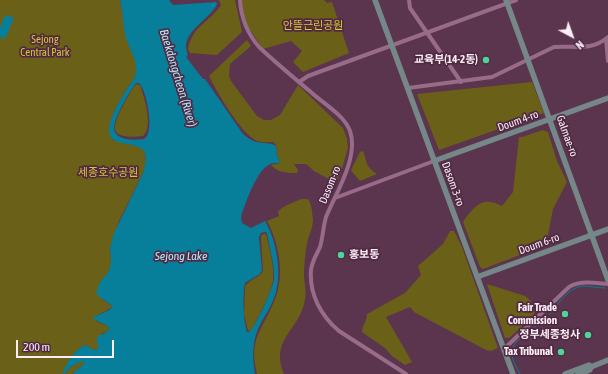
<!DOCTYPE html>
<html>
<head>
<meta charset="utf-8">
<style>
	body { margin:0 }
	#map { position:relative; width:608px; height:374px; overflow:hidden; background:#5b344e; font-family:"Asap Condensed",sans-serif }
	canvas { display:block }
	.north { position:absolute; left:552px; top:16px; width:40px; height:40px; -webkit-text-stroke:3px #502a43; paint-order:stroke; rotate:139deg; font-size:11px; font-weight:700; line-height:16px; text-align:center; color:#fcedf6 }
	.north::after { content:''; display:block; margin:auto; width:14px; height:18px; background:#fcedf6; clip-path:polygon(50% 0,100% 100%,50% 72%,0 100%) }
	.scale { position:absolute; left:16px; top:340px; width:98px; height:18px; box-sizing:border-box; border:2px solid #fcedf6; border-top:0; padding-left:5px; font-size:12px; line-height:14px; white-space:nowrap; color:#fcedf6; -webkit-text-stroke:3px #502a43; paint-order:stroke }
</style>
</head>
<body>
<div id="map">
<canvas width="608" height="374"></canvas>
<div class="north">N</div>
<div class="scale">200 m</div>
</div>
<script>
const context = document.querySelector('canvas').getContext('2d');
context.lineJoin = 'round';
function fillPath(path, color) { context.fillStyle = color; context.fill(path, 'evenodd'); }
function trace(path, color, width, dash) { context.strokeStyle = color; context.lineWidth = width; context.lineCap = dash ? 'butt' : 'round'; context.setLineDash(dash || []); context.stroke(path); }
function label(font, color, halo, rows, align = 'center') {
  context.font = font + ' "Asap Condensed","Noto Sans KR",sans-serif'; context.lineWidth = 3.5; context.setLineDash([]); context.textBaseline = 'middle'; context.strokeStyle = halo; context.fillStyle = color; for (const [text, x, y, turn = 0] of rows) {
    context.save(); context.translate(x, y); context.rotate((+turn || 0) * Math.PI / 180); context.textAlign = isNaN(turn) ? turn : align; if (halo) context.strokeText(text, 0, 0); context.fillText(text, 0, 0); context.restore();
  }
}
fillPath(new Path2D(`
	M 0,0 L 120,0 C 123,13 124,26 127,39 C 130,51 141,64 135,77 C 134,80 130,84 128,87 C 120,101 103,124 113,140 L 135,145 L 142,148 L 145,151 L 146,164 L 143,173 L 119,221 L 110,247 L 111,262 L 109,271 L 106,276 L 102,299 L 111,305 L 112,307 L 104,312 L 97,315 L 96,321 L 108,326 L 109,329 L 108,332 L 102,333 L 98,348 L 95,350 L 85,345 C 73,351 68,363 62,374 L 0,374 Z
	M 219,0 L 235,0 L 242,32 L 217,55 L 190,53 L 188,49 C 192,26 209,23 221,5 Z
	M 242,0 L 324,0 L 327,3 L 332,2 L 349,53 L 303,72 L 293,62 L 302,51 L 291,41 L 263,49 L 242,18 Z
	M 247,40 L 251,46 L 230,64 L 229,76 L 231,81 L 257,116 L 264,120 L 271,120 L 280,115 L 298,85 L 343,128 L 347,139 L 348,148 L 341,172 L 336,183 L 314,171 L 306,164 L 294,164 L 298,170 L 297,173 C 286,173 279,173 271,165 L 280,163 L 277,155 L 276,145 L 273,142 C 267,142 262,143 257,141 C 241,134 217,92 209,76 Z
	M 532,82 L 544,113 L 439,150 L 417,94 Z
	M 136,84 L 140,85 C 144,97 154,127 143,136 C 136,137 121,138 116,132 C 110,125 131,90 136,84 Z
	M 543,130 L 548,132 L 557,161 L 567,182 L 553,209 L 546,245 L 483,269 L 480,267 L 463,222 C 469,213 478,200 490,202 C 494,202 499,205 502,206 L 513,192 L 519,137 L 522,137 Z
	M 363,151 C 368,163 364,165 377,174 L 360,181 L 353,173 L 351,170 L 360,152 Z
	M 301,199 L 308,199 C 312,204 312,213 313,219 C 313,228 309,235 307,243 C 305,254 304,266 304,277 C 305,286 307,295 304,304 C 297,332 270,340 284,374 L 257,374 C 248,337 263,330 275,299 C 285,275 279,243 267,221 L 279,216 L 278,211 L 285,206 Z
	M 450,231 L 454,231 L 462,247 L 498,348 L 491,351 L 486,350 L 414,312 L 410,307 L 386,317 L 412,362 L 405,365 L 392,356 L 385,348 L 362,332 C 362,325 367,322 367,314 L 405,293 L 421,275 L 418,266 L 443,244 Z
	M 263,234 L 266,234 C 269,247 275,268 273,281 C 271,294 258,317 252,330 L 248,331 L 244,314 L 245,286 C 250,279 259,278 263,271 L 261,240 L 261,236 Z
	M 487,284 L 525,296 L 531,301 L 535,311 L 533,317 L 509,338 L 505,338 Z
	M 83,360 L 85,363 L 72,374 L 64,374 L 72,366 Z`), '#6b6017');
fillPath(new Path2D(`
	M 120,0 L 169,0 L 173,5 L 216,2 L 217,4 C 209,21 178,33 188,55 L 186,57 L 203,79 L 205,79 L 243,134 C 247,137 251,141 257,142 C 264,144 270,142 276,146 L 277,155 L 280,163 C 275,163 271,163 267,166 C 256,173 245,204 241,217 L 242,223 L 251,228 L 265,221 C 277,241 283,276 274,298 C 271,307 265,315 261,323 C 252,339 252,356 255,374 L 72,374 L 85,363 L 83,361 L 72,366 L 64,374 L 62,374 C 67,363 73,351 85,345 L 95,350 L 98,348 L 97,339 L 98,336 L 107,332 L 109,329 L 108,326 L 93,319 L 93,318 C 99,313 107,313 112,307 L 111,305 L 97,295 L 97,290 L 100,282 L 109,271 L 111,262 L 110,247 L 114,233 L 143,173 C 150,149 144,147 122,143 C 120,142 116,142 114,140 C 98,129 127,89 135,77 C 139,59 129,51 125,34 C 123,23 123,11 120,0 ZM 136,83 L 139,83 C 147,91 155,133 144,139 C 136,140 119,141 115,132 C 110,123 130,91 136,83 ZM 265,232 L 267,233 C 269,247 275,266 274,279 C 273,288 255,328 249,332 L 247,332 C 243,318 243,302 244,288 L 245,283 L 260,274 L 262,270 L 259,237 L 261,233 Z
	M 5,15 L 14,18 L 5,39 L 0,37 L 0,28 Z`), '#077e9a');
trace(new Path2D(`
	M 550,314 C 559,303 567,288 583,286 C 590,286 598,288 605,288
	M 520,374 C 514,363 508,354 516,342 L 544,319`), '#077e9a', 1);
trace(new Path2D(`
	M 240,0 C 241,19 247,33 259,47 C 276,63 294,78 312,93 C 324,104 344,115 350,131 C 359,157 336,193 326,217 C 323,227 323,237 320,247 C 317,254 312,261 311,270 C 309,294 321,316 339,331 L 406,374
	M 409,0 L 410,8 L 461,82
	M 606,39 L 608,61
	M 299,82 L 308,76 L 516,0
	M 408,88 L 492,77 L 554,47 C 574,45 591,52 608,37
	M 335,198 L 434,161
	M 504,349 L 569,287 C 581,280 595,283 608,284`), '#986c88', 4);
trace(new Path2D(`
	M 375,0 L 513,374
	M 506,0 L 608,280
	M 434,161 L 608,98
	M 477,277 L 608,229
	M 565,374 L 589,365 L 591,367
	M 578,374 L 590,370 L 591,367 L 608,360`), '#758788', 5.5);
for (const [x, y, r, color] of [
	[486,60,4,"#4fd399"],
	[341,255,4,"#4fd399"],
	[565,314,4,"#4fd399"],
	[588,335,4,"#4fd399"],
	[561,352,4,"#4fd399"]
]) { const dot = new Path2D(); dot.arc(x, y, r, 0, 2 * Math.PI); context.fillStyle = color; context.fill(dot); trace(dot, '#502a43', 1.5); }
label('11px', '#d9c537', '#502a43', [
	["안뜰근린공원",313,26],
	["Sejong",45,40],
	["Central Park",45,53],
	["세종호수공원",108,173]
]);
label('bold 11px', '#fcedf6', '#502a43', [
	["교육부(14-2동)",478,60],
	["홍보동",349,255,"left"],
	["Fair Trade",557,308],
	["Commission",557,321],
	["정부세종청사",580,335],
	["Tax Tribunal",553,352]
], 'right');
label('11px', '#fcedf6', '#502a43', [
	["Doum 4-ro",518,121,-20],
	["Galmae-ro",567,136,70],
	["Dasom 3-ro",453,184,70],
	["Dasom-ro",330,185,-68],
	["Doum 6-ro",539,244,-20]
]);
label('italic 12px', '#afe6f9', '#502a43', [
	["Baekdongcheon (River)",178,78,73],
	["Sejong Lake",181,256]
]);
</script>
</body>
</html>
